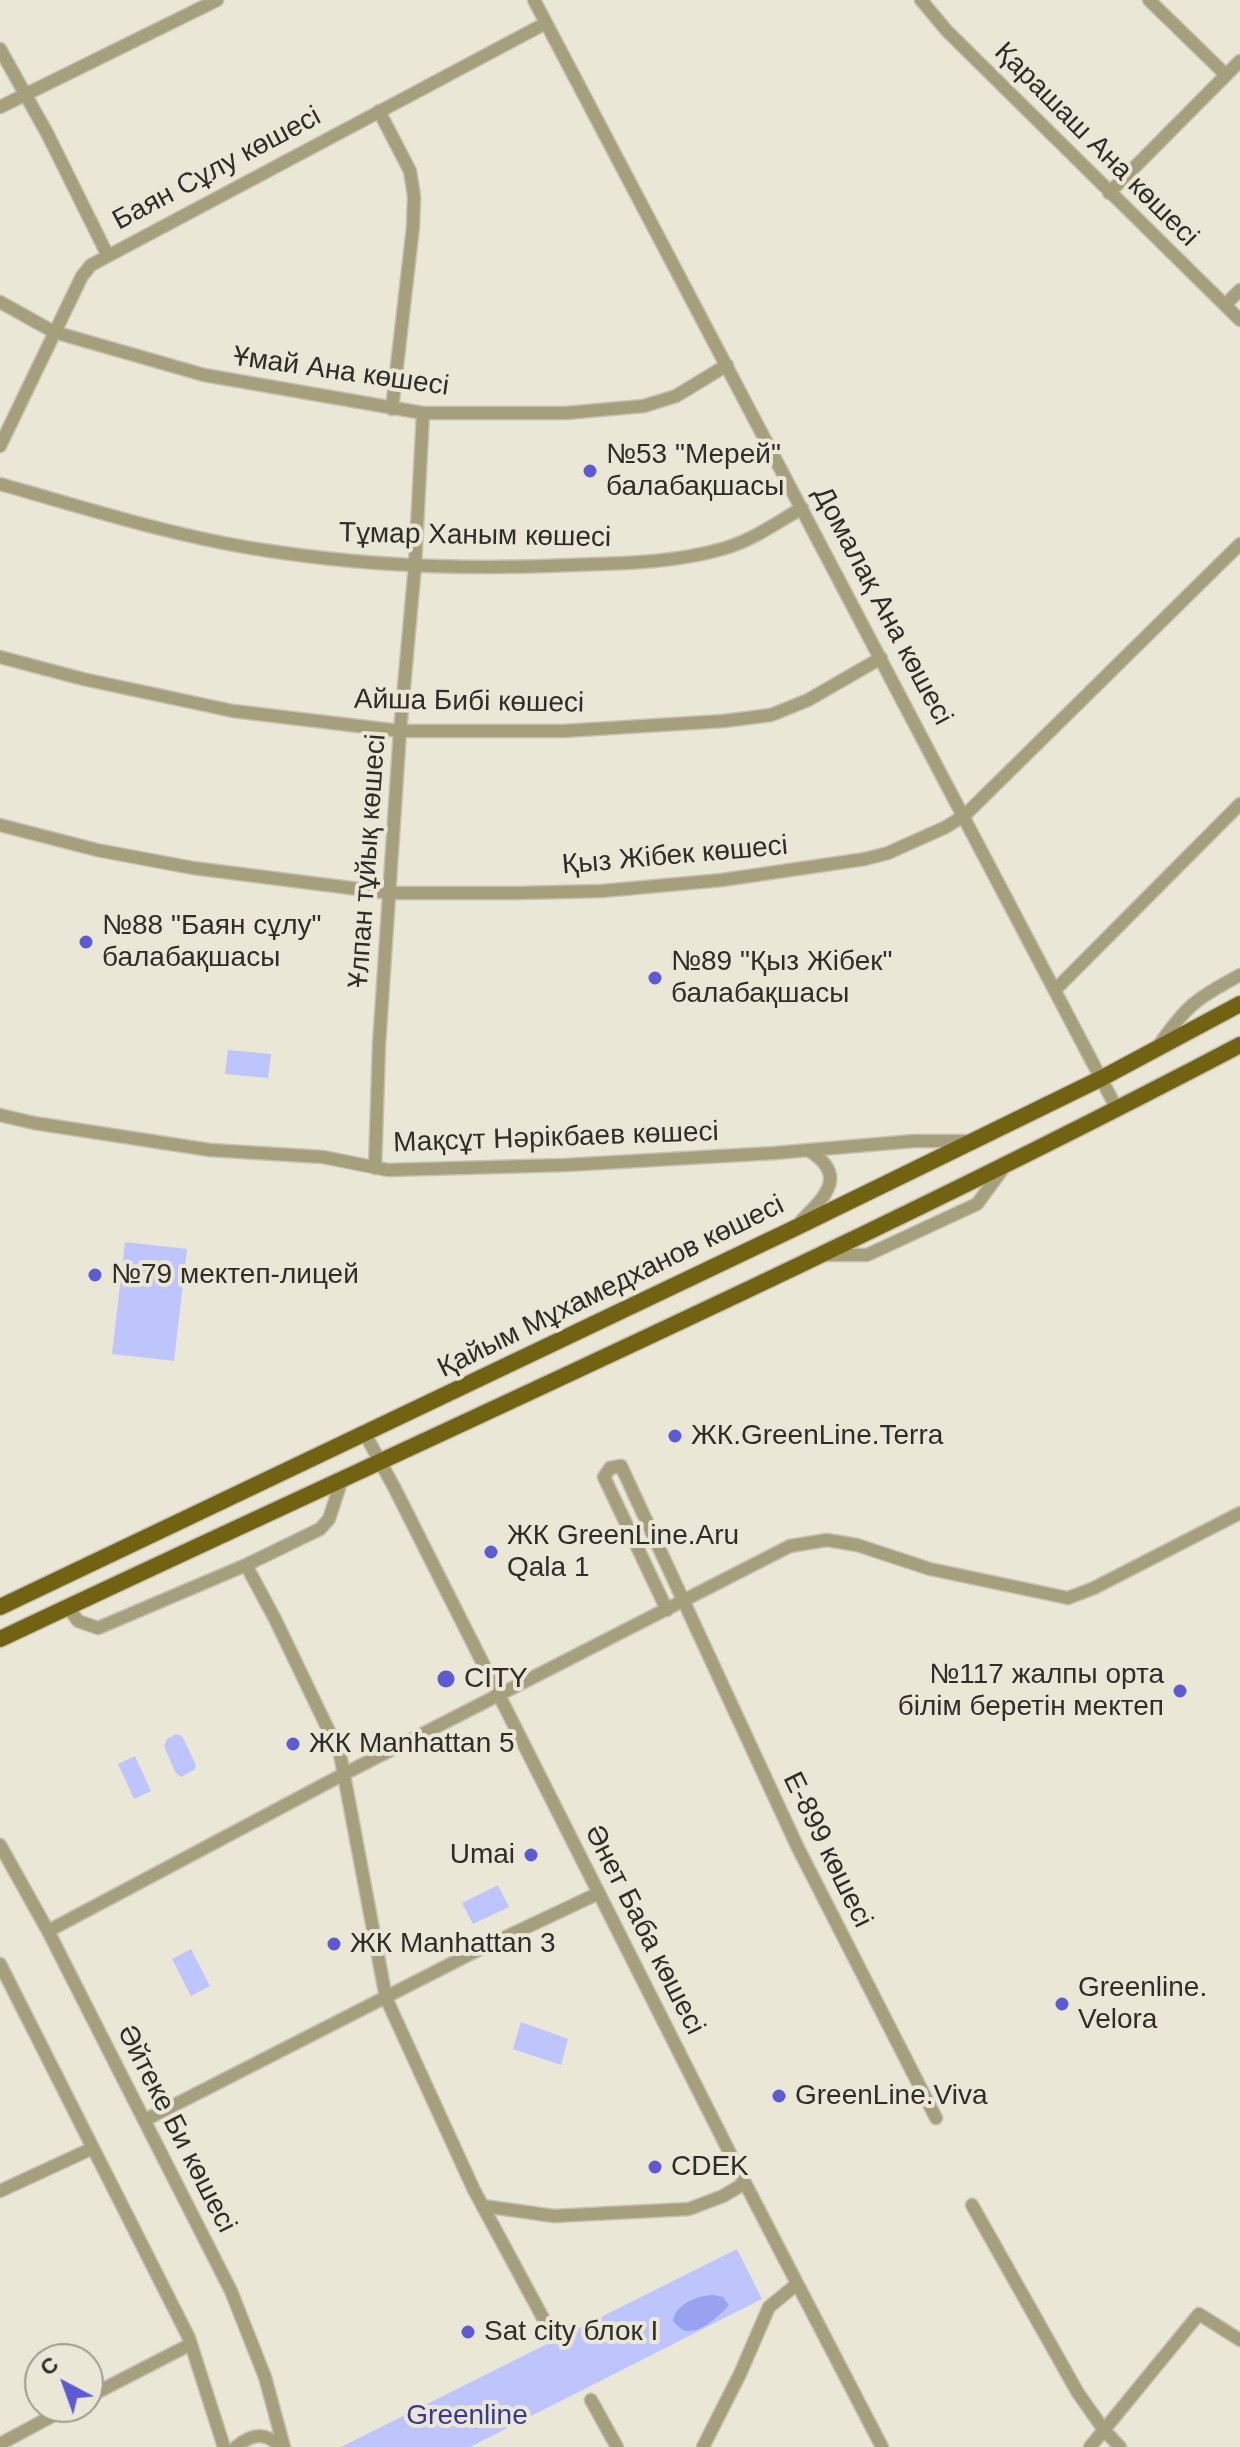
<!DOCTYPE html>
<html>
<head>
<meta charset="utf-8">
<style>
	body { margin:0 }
	#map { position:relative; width:1240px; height:2447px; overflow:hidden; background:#eae7d7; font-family:Helvetica,sans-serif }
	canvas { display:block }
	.north { position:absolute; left:24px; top:2343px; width:80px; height:80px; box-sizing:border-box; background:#eae7d7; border:2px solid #9f9d91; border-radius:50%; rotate:319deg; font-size:22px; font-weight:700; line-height:32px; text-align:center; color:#2f2d27 }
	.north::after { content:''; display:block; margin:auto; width:28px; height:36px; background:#5c5bd3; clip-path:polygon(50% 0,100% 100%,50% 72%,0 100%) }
</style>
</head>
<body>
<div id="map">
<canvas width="1240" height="2447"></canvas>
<div class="north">С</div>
</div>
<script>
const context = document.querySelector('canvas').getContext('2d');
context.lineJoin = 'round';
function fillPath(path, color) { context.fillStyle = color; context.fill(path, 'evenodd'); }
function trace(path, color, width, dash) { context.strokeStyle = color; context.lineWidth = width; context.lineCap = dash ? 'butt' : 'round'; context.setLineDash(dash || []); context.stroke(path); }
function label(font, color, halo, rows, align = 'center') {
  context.font = font + ' Helvetica,sans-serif'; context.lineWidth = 8; context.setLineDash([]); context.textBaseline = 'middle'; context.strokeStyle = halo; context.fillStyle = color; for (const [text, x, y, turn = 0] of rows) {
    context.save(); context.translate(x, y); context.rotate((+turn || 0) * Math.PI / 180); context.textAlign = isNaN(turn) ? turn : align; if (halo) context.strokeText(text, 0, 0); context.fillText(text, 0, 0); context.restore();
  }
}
fillPath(new Path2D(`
	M 228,1050 L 271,1054 L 268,1078 L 225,1074 Z
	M 125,1242 L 187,1249 L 174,1361 L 112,1354 Z
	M 176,1734 L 182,1736 L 196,1765 L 194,1770 L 181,1777 L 175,1772 L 164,1746 L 167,1739 Z
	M 135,1756 L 151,1791 L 134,1799 L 118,1764 Z
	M 498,1885 L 509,1907 L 473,1924 L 462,1903 Z
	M 191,1949 L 210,1986 L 191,1996 L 172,1959 Z
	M 521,2022 L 568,2039 L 561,2065 L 513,2049 Z
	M 737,2249 L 762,2299 L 470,2447 L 341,2447 Z`), '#bdc5fc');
fillPath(new Path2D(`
	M 712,2295 L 723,2297 L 729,2305 C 720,2315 699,2336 683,2330 C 682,2329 674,2323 673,2321 C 676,2304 696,2296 712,2295 Z`), '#99a2f0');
const minor = new Path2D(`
	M 534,0 L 1117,1109
	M 921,0 L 947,31 L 1240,320
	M 1149,0 L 1226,75
	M 0,49 L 48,135 L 107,254
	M 0,107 L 217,0
	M 379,111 L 410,171 L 414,196 L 413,227 L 392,409
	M 1109,193 L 1240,61
	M 0,302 L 54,332 L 204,375 L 423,413 L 566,413 L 644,406 L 676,396 L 727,365
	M 1225,305 L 1240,290
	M 0,446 L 82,276 L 91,265 L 546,23
	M 0,484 C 89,509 179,538 270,551 C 369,566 471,570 572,565 C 622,563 673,563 722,549 C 751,541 777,523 802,508
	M 0,657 L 83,679 L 233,711 L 400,731 L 563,731 L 724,721 L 771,715 L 808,700 L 881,658
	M 0,825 L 97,850 L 193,868 L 390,893 L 519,893 L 602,891 L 722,880 L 865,859 L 888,853 L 946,827 L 965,815 L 1240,544
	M 1056,989 L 1240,804
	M 1157,1048 C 1186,1006 1195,999 1240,975
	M 0,1115 L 34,1123 L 210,1150 L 323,1157 L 388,1170 L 566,1165 L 775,1153 L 914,1141 L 970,1141
	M 375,1168 L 379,1045 L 400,731 L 415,565 L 423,413
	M 801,1221 C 825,1197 849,1175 808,1150
	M 822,1255 L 867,1255 L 977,1204 L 1005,1166
	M 365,1434 L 394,1487 L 745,2183 L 882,2447
	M 246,1565 L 275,1619 L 340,1754 L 386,1998 L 474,2190 L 550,2331
	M 68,1607 L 78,1621 L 98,1628 L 246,1565 L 320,1529 L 329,1519 L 342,1479
	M 667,1610 L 604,1477 L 610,1468 L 621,1466 L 798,1848 L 936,2118
	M 0,1845 L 48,1931 L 231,2291 L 265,2377 L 284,2447
	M 48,1931 L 342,1775 L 790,1546 L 827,1540 L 857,1545 L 930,1569 L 1068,1598 L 1094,1588 L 1240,1513
	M 0,1964 L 189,2338 L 224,2447
	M 145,2120 L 474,1952 L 599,1893
	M 0,2191 L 93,2148
	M 972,2205 L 1078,2393 L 1104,2430 L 1120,2447
	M 483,2206 L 554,2216 L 689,2209 L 723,2196 L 745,2183
	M 88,2397 L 191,2344
	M 591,2400 L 617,2447
	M 0,2444 L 69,2407
	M 236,2447 C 252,2433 266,2432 281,2447
	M 703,2447 L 740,2374 L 769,2307 L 797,2284
	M 1090,2447 L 1199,2314 L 1240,2340`);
const major = new Path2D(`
	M 0,1607 L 793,1229 L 1102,1078 L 1240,1004
	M 0,1639 C 414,1443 835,1258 1240,1045`);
trace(minor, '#c5c2b4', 15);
trace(major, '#c5c2b4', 19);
trace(minor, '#a69f7b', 12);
trace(major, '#726312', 16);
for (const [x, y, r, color] of [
	[590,471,8,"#5c5bd3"],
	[86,942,8,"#5c5bd3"],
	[655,978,8,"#5c5bd3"],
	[95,1275,8,"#5c5bd3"],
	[675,1436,8,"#5c5bd3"],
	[491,1552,8,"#5c5bd3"],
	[446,1679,10,"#5c5bd3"],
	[1180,1691,8,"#5c5bd3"],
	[293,1744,8,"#5c5bd3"],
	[531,1855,8,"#5c5bd3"],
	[334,1944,8,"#5c5bd3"],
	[1062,2004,8,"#5c5bd3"],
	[779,2096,8,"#5c5bd3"],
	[655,2167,8,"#5c5bd3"],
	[468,2332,8,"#5c5bd3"]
]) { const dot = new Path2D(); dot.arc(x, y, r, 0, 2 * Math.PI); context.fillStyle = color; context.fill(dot); trace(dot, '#eae7d7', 3); }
label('28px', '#2f2d27', '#eae7d7', [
	["Қарашаш Ана көшесі",1096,145,45],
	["Баян Сұлу көшесі",217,169,-28],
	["Ұмай Ана көшесі",341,372,8],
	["Тұмар Ханым көшесі",475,536,1],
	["Домалақ Ана көшесі",882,606,62],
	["Айша Бибі көшесі",469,702,1],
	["Қыз Жібек көшесі",675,856,-5],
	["Ұлпан тұйық көшесі",368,861,-86],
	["Мақсұт Нәрікбаев көшесі",556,1138,-2],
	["Қайым Мұхамедханов көшесі",611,1287,-26],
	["Е-899 көшесі",827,1850,64],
	["Әнет Баба көшесі",644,1930,63],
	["Әйтеке Би көшесі",176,2129,63]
]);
label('28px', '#2f2d27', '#eae7d7', [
	["№53 \"Мерей\"",606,455],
	["балабақшасы",606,487],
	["№88 \"Баян сұлу\"",102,926],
	["балабақшасы",102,958],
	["№89 \"Қыз Жібек\"",671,962],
	["балабақшасы",671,994],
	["№79 мектеп-лицей",111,1275],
	["ЖК.GreenLine.Terra",691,1436],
	["ЖК GreenLine.Aru",507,1536],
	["Qala 1",507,1568],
	["№117 жалпы орта",1164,1675,"right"],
	["білім беретін мектеп",1164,1707,"right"],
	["CITY",464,1679],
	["ЖК Manhattan 5",309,1744],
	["Umai",515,1855,"right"],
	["ЖК Manhattan 3",350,1944],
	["Greenline.",1078,1988],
	["Velora",1078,2020],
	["GreenLine.Viva",795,2096],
	["CDEK",671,2167],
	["Sat city блок I",484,2332]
], 'left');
label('28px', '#3a3892', '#eae7d7', [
	["Greenline",467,2416]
]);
</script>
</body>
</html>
